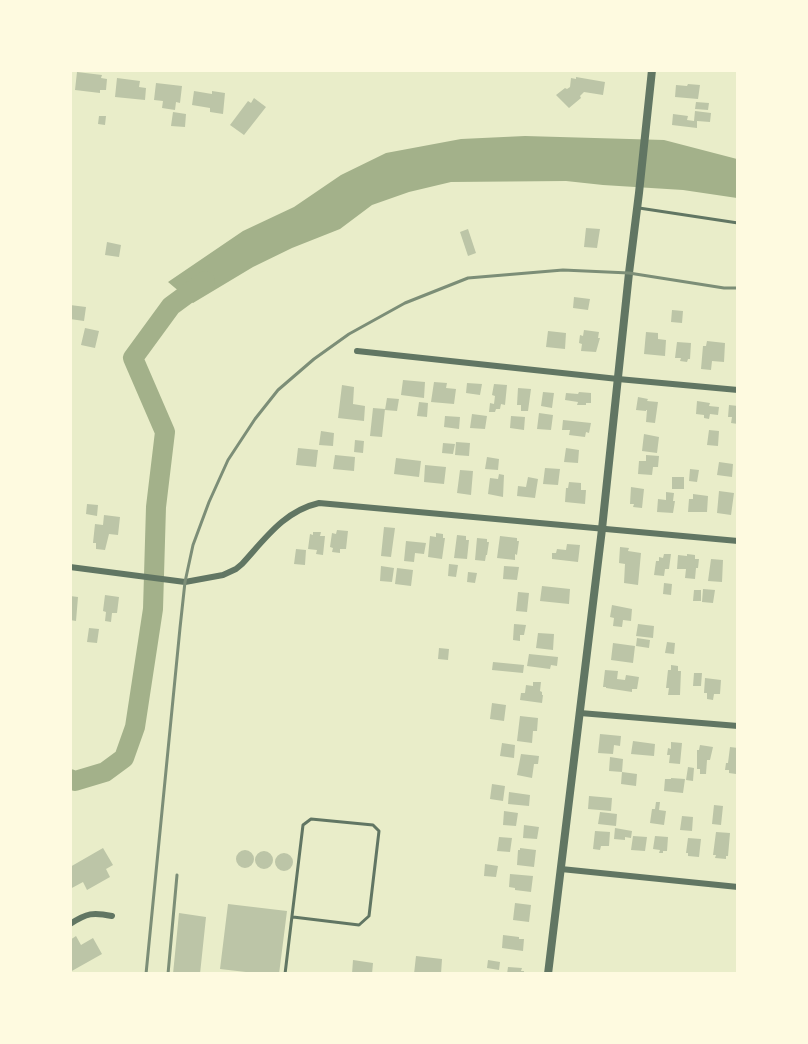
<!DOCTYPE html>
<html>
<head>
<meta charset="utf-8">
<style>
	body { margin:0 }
	#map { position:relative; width:808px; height:1044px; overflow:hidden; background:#e9edc9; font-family:Literata,serif }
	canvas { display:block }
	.frame { position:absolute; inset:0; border:72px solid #fefae0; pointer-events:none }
</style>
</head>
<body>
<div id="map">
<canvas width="808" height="1044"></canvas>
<div class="frame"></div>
</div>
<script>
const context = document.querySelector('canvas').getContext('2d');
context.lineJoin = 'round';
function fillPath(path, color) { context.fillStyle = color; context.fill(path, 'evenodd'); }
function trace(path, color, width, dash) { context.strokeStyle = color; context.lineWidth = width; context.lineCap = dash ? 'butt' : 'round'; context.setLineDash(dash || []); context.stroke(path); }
fillPath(new Path2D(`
	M 525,136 L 664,140 L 737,159 L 737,198 L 683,190 L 603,185 L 566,181 L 451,182 L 409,192 L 372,205 L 340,229 L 292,248 L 253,267 L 193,303 L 168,282 L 243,231 L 294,207 L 341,175 L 386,153 L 461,139 Z`), '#a3b18a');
trace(new Path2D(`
	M 70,779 L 75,781 L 105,772 L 124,758 L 135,727 L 153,609 L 156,507 L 165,432 L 133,358 L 171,306 L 205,281`), '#a3b18a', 20);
fillPath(new Path2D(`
	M 77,72 L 102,75 L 101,78 L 107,79 L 106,90 L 100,90 L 100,93 L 75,90 Z
	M 576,77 L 605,82 L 603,95 L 584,92 L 580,96 L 581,98 L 569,108 L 556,95 L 565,88 L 567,89 L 570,87 L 571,78 L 576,79 Z
	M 117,78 L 140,81 L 139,87 L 146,88 L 145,100 L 115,97 Z
	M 156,83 L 182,86 L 180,103 L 176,102 L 175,110 L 162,108 L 163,101 L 154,100 Z
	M 688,84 L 700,85 L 698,99 L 675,97 L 676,85 L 687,86 Z
	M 194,91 L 212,94 L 212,91 L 225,93 L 223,114 L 210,112 L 210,108 L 192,105 Z
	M 254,98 L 266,107 L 244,135 L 230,125 L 248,101 L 251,103 Z
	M 696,102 L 709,103 L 708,110 L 695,109 Z
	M 695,111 L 711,113 L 710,122 L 697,121 L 697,128 L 672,125 L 673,114 L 688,116 L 687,120 L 694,121 Z
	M 173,112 L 186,114 L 185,127 L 171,126 Z
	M 99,116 L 106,116 L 105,125 L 98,124 Z
	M 586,228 L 600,229 L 597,248 L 584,247 Z
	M 468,229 L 476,253 L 468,256 L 460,232 Z
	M 107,242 L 121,245 L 119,257 L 105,255 Z
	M 574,297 L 590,299 L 588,310 L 573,308 Z
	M 70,305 L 86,307 L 84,321 L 70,319 Z
	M 672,310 L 683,311 L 682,323 L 671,322 Z
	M 85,328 L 99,331 L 95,348 L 81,345 Z
	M 584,330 L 599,332 L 598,338 L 600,338 L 596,352 L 581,351 L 582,344 L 579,343 L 580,335 L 583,336 Z
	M 548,331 L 566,333 L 565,349 L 546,347 Z
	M 646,332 L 658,333 L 658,339 L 666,340 L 665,356 L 644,354 Z
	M 707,341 L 725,343 L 724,362 L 712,361 L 711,370 L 701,369 L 703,346 L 706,346 Z
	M 677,342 L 691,343 L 690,359 L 688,359 L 687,362 L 680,361 L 681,358 L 675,358 Z
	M 403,380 L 425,382 L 424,398 L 401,395 Z
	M 434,382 L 447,383 L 446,388 L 456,389 L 454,404 L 431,402 Z
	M 467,383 L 482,384 L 480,395 L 466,393 Z
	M 494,384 L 507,385 L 505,405 L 501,404 L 500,409 L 496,409 L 495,412 L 489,412 L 490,403 L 494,404 L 495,396 L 492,395 Z
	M 342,385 L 354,387 L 353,404 L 365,406 L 364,421 L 338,418 Z
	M 518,388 L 531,389 L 528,411 L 521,411 L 521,405 L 517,405 Z
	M 543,392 L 554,393 L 552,408 L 541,406 Z
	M 579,392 L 591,393 L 591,403 L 586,403 L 586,405 L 577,405 L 578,402 L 565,400 L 566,393 L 578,394 Z
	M 638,397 L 648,399 L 647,401 L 658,402 L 655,423 L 646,422 L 647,410 L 646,410 L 646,411 L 636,410 Z
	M 387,398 L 399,399 L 397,411 L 385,410 Z
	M 697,401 L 710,403 L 709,406 L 719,407 L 718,415 L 710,414 L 709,419 L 704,418 L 704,415 L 696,414 Z
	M 419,402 L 428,403 L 427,417 L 417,416 Z
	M 729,405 L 738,406 L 738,424 L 731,423 L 732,417 L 728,417 Z
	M 373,408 L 385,409 L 382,437 L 370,436 Z
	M 539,413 L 553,415 L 551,430 L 537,429 Z
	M 472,414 L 487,416 L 485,429 L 470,428 Z
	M 445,416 L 460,417 L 459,429 L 444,427 Z
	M 511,416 L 525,417 L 524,430 L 510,428 Z
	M 563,420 L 591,423 L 589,433 L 586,432 L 585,437 L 569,435 L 570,430 L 562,430 Z
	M 709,430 L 719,431 L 718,446 L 707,445 Z
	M 321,431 L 334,433 L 333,446 L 319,445 Z
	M 644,434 L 659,437 L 657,453 L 642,451 Z
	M 355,440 L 364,441 L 363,453 L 354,452 Z
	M 456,442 L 470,443 L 469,456 L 455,455 Z
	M 443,443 L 455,444 L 453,454 L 442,453 Z
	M 298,448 L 318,450 L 316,467 L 296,465 Z
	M 566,448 L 579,450 L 578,463 L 564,462 Z
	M 335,455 L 355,457 L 354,471 L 333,469 Z
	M 646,455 L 659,456 L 658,467 L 653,467 L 652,475 L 638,474 L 639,461 L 646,461 Z
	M 487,457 L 499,459 L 498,470 L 485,469 Z
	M 396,458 L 421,461 L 419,477 L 394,474 Z
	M 719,462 L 733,464 L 732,477 L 717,475 Z
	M 425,465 L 446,467 L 444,484 L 424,482 Z
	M 545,468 L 560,469 L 558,485 L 543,484 Z
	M 690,469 L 699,470 L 697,482 L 689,481 Z
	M 460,470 L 473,471 L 471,495 L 457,493 Z
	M 499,474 L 504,475 L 503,497 L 488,494 L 490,478 L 498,479 Z
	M 528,477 L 538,479 L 535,498 L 517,496 L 518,486 L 526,487 Z
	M 672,477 L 684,477 L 684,489 L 672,489 Z
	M 569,482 L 581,483 L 581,490 L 586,490 L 585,504 L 565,502 L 566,488 L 568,488 Z
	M 631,487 L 644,489 L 642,508 L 633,507 L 634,504 L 630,504 Z
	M 719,491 L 734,493 L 731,515 L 717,513 Z
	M 666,492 L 674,493 L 673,501 L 675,501 L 673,513 L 657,512 L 658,499 L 666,500 Z
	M 693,494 L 708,496 L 707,512 L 688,512 L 689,499 L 693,499 Z
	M 87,504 L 98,505 L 97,516 L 86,514 Z
	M 104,515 L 120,517 L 118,535 L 109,534 L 105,550 L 96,549 L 96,543 L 93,543 L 95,524 L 103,525 Z
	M 384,527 L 395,528 L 391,557 L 381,556 Z
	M 337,530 L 348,531 L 346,549 L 340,549 L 340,553 L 332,552 L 333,548 L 330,547 L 332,533 L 336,534 Z
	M 313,532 L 321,532 L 320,536 L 325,536 L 323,555 L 316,554 L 317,550 L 308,549 L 310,534 L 313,535 Z
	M 436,533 L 443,534 L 443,538 L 445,538 L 442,559 L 428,557 L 430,536 L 436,537 Z
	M 457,535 L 466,536 L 466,540 L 469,540 L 467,559 L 454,558 Z
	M 500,536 L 517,538 L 517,541 L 519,541 L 517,555 L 515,554 L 515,560 L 497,558 Z
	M 477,538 L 487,539 L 487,542 L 489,542 L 487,555 L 486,555 L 485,561 L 475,560 Z
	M 406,541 L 426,543 L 424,554 L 415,553 L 414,562 L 404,561 Z
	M 567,544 L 580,545 L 578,562 L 552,559 L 552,553 L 556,553 L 557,549 L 566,550 Z
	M 620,547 L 629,548 L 628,551 L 641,553 L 638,585 L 624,583 L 625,564 L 619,563 Z
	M 296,549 L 306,550 L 305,565 L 294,564 Z
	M 664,554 L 671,554 L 669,569 L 665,569 L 664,576 L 654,575 L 656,561 L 659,561 L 659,557 L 663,558 Z
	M 687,554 L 695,555 L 695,559 L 699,559 L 698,568 L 696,568 L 695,579 L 685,578 L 686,569 L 677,569 L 678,555 L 687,556 Z
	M 711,559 L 723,560 L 722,582 L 708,581 Z
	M 449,564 L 458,565 L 456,577 L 448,576 Z
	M 381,566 L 394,568 L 392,582 L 380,581 Z
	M 504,566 L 519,567 L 517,580 L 503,579 Z
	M 397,568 L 413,570 L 411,586 L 395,584 Z
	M 468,572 L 477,573 L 475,583 L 467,582 Z
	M 664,583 L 672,584 L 671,595 L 663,594 Z
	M 542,586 L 570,589 L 569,604 L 540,601 Z
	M 703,589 L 715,590 L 713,603 L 702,602 Z
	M 694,590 L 701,590 L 701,601 L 693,601 Z
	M 518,592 L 529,593 L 527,612 L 516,611 Z
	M 105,595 L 119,597 L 117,613 L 112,613 L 111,622 L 105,621 L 106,612 L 103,611 Z
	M 70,596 L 78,597 L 76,621 L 70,620 Z
	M 612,605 L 632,609 L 631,621 L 623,620 L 622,627 L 613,626 L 614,618 L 610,617 Z
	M 514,624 L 526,625 L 524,635 L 520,635 L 520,641 L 513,640 Z
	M 638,624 L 654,626 L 653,638 L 636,636 Z
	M 89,628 L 99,629 L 97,643 L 87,642 Z
	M 538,633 L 554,634 L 553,650 L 536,648 Z
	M 637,638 L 650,640 L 649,648 L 636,646 Z
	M 667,642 L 675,643 L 674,654 L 665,653 Z
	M 613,643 L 635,646 L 633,663 L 611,660 Z
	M 439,648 L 449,649 L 448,660 L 438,659 Z
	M 529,654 L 558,657 L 557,666 L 551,665 L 550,669 L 527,666 Z
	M 493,662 L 524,665 L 523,673 L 492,670 Z
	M 671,665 L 678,666 L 678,671 L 681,671 L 680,695 L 668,695 L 669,688 L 666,688 L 668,670 L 671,670 Z
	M 605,670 L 618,671 L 617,679 L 625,680 L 626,675 L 639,677 L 637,689 L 632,689 L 632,692 L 606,688 L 606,687 L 603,687 Z
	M 694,673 L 702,673 L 701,686 L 693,686 Z
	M 705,678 L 721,680 L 720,694 L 714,694 L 713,700 L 707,699 L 707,693 L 704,693 Z
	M 533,682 L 541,682 L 540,691 L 542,692 L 542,695 L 543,695 L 542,703 L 520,700 L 521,693 L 525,693 L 526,685 L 533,686 Z
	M 492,703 L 506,705 L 504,721 L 490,719 Z
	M 520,716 L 538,718 L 537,731 L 533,731 L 532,743 L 517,741 Z
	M 600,734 L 621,736 L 620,746 L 614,745 L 613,754 L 598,753 Z
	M 633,741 L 655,744 L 654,756 L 631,754 Z
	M 671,742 L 682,743 L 680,764 L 669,763 L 670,755 L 667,755 L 668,748 L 671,749 Z
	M 502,743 L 515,745 L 514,758 L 500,756 Z
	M 700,745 L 713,747 L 710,760 L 707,760 L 706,774 L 700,774 L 700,769 L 697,769 L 697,750 L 699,750 Z
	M 730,747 L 738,748 L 738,769 L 736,774 L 729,773 L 729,770 L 725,770 L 726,763 L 728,763 Z
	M 521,754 L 539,756 L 538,764 L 534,764 L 532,778 L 517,775 Z
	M 610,757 L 623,759 L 622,772 L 609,771 Z
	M 688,767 L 694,768 L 693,781 L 686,780 Z
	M 622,772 L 637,774 L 636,786 L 621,784 Z
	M 671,778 L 685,779 L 683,793 L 664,791 L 665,779 L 671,779 Z
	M 492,784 L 505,786 L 503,801 L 490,799 Z
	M 509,792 L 530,795 L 529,806 L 508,804 Z
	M 589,796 L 612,798 L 611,811 L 588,809 Z
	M 656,802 L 660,802 L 659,810 L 666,811 L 664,825 L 650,823 L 652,809 L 655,809 Z
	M 714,805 L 723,806 L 721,825 L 712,824 Z
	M 504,811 L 518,813 L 516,826 L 503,825 Z
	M 600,812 L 617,814 L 616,826 L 598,824 Z
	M 682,816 L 693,817 L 692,831 L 680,830 Z
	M 524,825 L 539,827 L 537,839 L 523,838 Z
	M 615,828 L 632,831 L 631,838 L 625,837 L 625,840 L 614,839 Z
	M 595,831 L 610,832 L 609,846 L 601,846 L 600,850 L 593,849 Z
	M 716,832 L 730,833 L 728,856 L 726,856 L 726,859 L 715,858 L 716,855 L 713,855 Z
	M 633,836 L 647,837 L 645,851 L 631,850 Z
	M 655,836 L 668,837 L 667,851 L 663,851 L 663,853 L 659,853 L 660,850 L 653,849 Z
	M 499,837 L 512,838 L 510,852 L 497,851 Z
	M 688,838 L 701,839 L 699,857 L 688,856 L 688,853 L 686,853 Z
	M 103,848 L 113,865 L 106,869 L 110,877 L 87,890 L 83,882 L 70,889 L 70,867 Z
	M 520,848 L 536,850 L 534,867 L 517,865 L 518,850 L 520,850 Z
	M236 859a9 9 0 1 1 18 0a9 9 0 1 1-18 0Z
	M255 860a9 9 0 1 1 18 0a9 9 0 1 1-18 0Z
	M275 862a9 9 0 1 1 18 0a9 9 0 1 1-18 0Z
	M 485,864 L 498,866 L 496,877 L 484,876 Z
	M 510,874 L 533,876 L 531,892 L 515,890 L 515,888 L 509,887 Z
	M 515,903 L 531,905 L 529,922 L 513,920 Z
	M 228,904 L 287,911 L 279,974 L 263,974 L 220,969 Z
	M 179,913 L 206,917 L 200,974 L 173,974 Z
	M 503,935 L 519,937 L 519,939 L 524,939 L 523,951 L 502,948 Z
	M 76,936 L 81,945 L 93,938 L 102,954 L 70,972 L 70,940 Z
	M 416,956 L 442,959 L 441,974 L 414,974 Z
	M 353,960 L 373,963 L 372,974 L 352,974 Z
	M 488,960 L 500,962 L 499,970 L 487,968 Z
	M 508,967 L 522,968 L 521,971 L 524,971 L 524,974 L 507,974 Z`), '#bcc5a7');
trace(new Path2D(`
	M 639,208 L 738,223
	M 285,974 L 303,825 L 311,819 L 373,825 L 379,831 L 369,916 L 359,925 L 293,917`), '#617663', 3);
trace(new Path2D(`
	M 357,351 L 618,379 L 738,390
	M 70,567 L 185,582 L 223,575 L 236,569 L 242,564 C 265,539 284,511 319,503 L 738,541
	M 580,713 L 738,726
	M 561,869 L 738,887
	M 70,924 C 87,913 93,912 112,916`), '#617663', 6);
trace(new Path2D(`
	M 548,974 L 602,529 L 629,273 L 639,193 L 652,70`), '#617663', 8);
trace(new Path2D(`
	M 146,974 L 180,628 L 185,582 L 193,545 L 209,502 L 228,460 L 255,419 L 278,390 L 314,359 L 349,334 L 405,303 L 468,278 L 563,270 L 629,273 L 724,288 L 738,288
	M 168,974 L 177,875`), '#7c8e77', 3);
</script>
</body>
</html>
